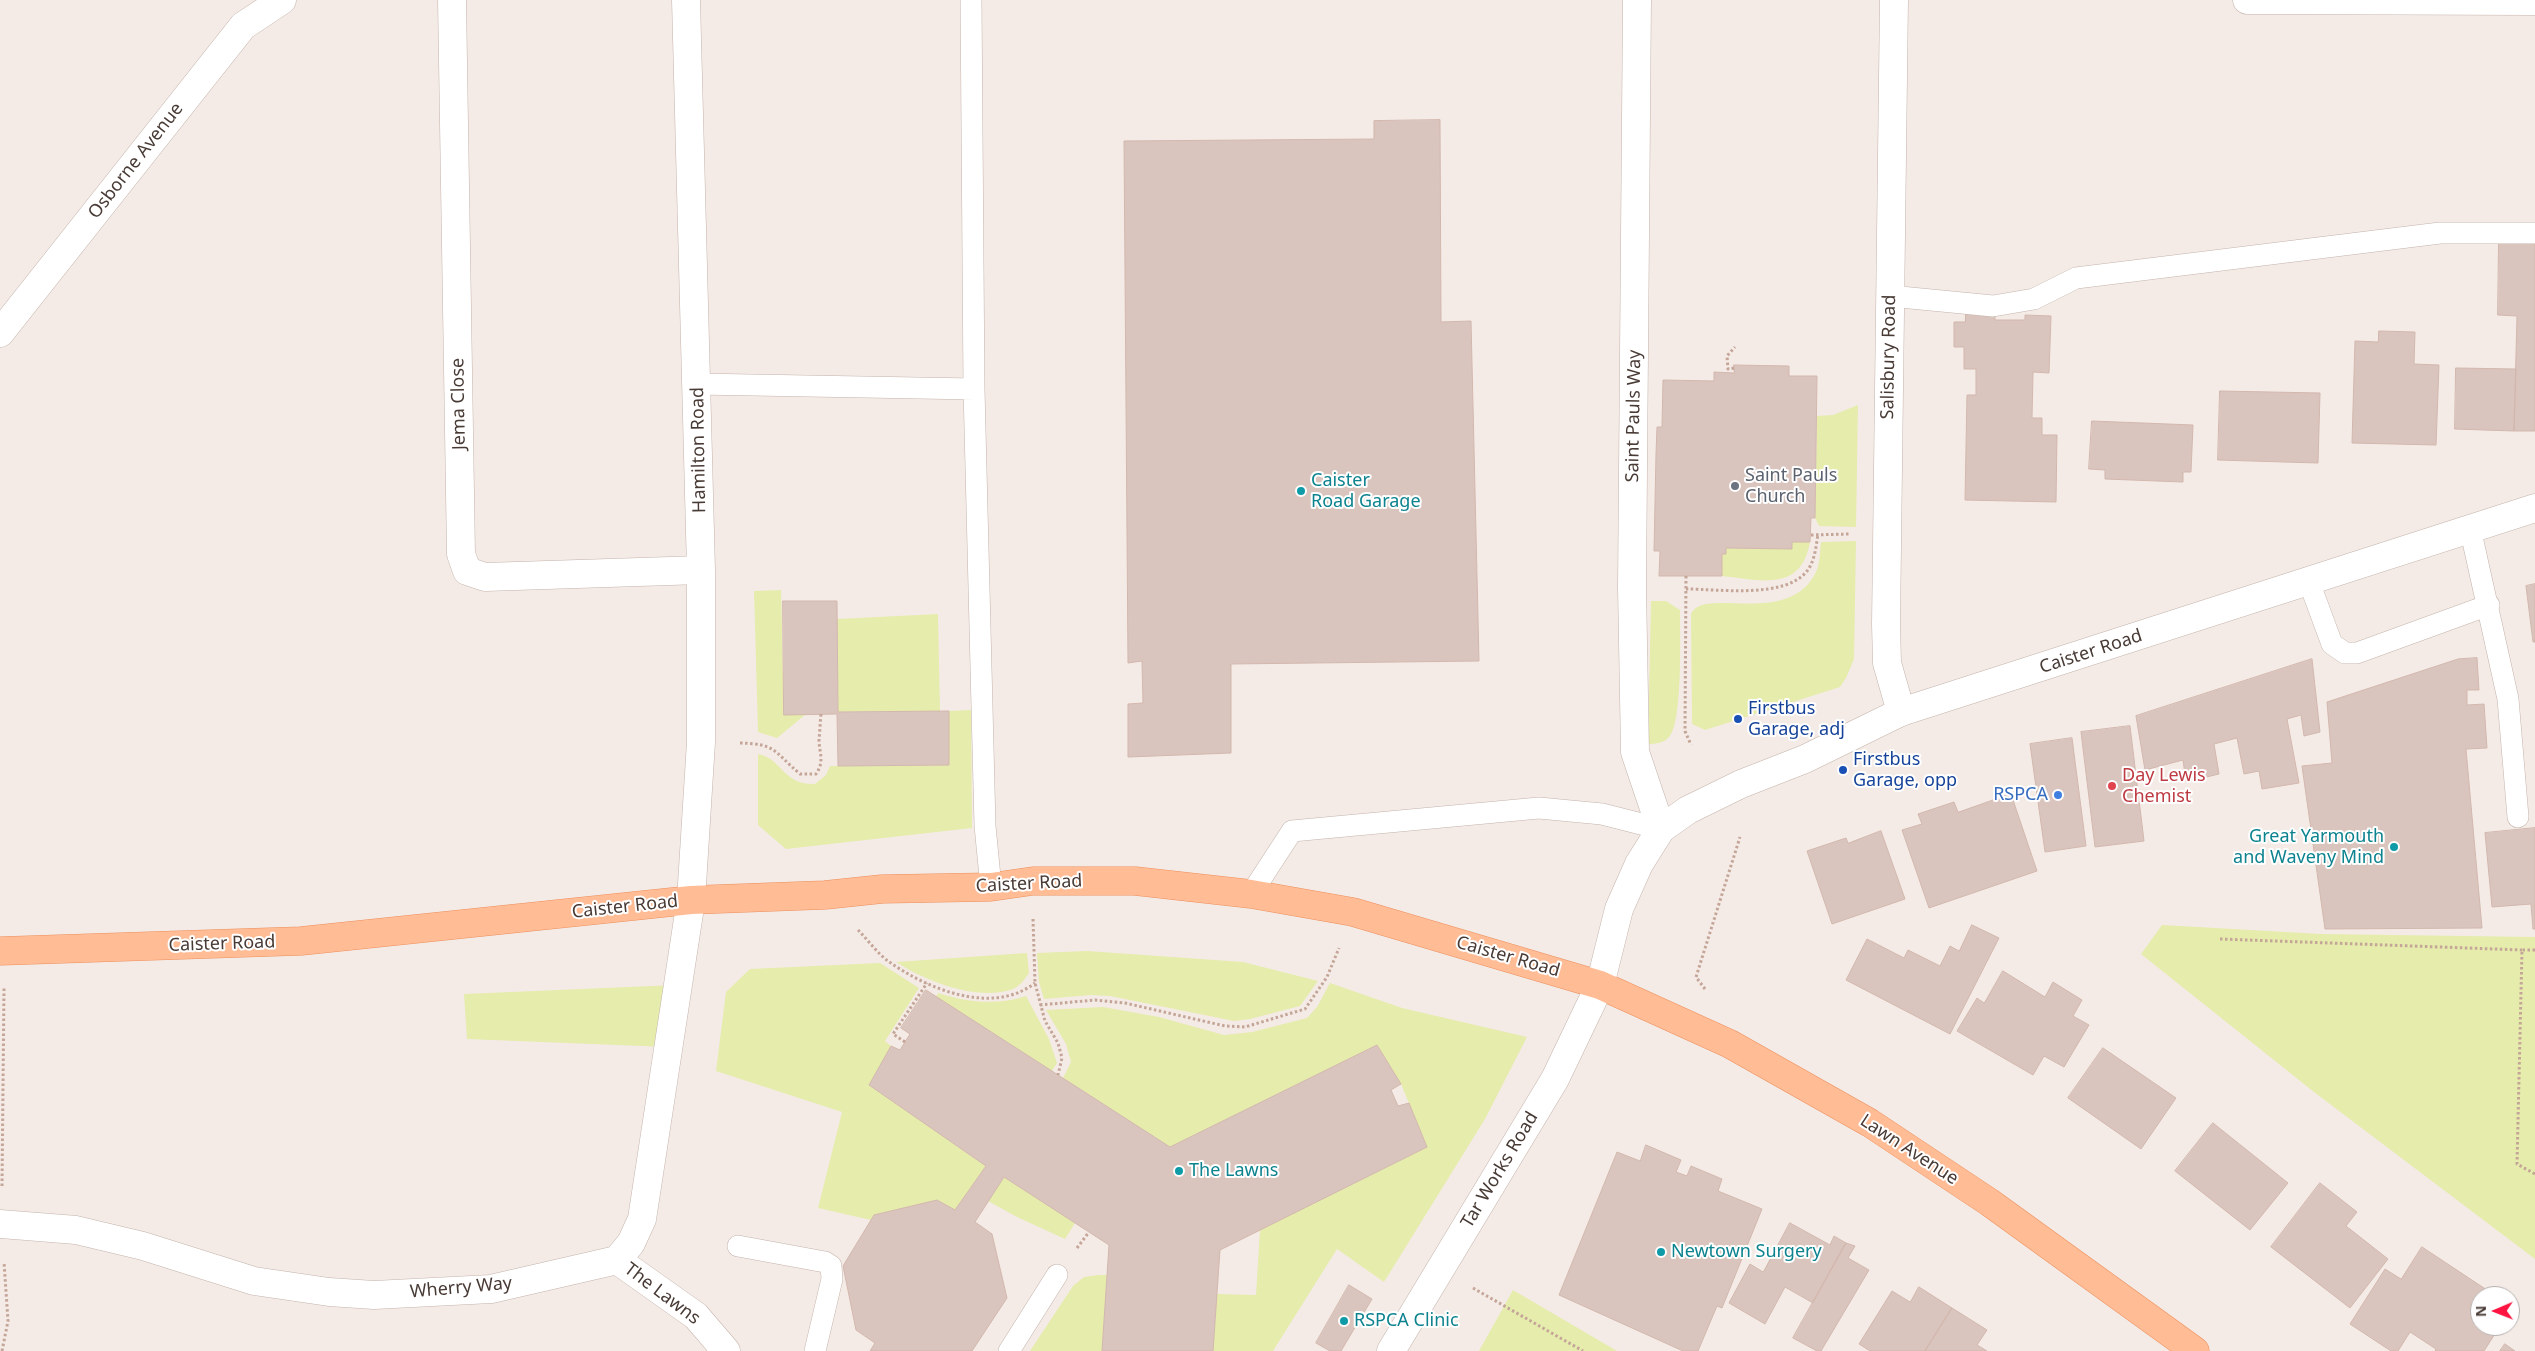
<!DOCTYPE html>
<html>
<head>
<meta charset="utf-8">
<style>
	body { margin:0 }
	#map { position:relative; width:2535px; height:1351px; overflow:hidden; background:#f4ebe6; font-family:"Noto Sans",sans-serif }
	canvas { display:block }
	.north { position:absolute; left:2470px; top:1286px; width:50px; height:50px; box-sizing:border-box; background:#fff; border:1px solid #b6b0ae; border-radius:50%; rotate:269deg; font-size:14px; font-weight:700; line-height:20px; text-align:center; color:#483a35 }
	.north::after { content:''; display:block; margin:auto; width:18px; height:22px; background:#ff1341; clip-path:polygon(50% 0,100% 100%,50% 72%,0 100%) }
</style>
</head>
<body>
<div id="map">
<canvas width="2535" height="1351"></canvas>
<div class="north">N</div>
</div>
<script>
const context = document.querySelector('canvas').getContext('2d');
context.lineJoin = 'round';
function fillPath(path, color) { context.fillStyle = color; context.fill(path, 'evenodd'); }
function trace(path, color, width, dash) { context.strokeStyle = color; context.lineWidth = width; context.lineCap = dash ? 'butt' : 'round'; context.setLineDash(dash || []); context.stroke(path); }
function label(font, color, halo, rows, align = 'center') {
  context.font = font + ' "Noto Sans",sans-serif'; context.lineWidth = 4; context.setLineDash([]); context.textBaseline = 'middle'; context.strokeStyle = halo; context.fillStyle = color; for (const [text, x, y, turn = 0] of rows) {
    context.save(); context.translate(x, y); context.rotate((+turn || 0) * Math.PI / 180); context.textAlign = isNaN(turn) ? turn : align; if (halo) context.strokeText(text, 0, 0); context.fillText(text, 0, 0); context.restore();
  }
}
fillPath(new Path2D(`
	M 1858,405 L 1856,527 L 1819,526 L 1815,518 L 1817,416 L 1833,415 Z
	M 1856,541 L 1854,659 L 1846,678 L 1840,687 L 1705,730 L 1692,724 L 1691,614 C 1703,585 1788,629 1816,572 C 1820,564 1820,551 1821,542 Z
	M 1792,542 L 1810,542 C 1801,593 1760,580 1722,576 L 1722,554 L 1726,554 L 1726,548 L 1792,549 Z
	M 781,590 L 784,714 L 806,714 L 777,738 L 758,732 L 754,591 Z
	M 1651,601 L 1666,601 L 1680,610 C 1680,634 1683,723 1669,737 C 1664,743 1656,744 1648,744 Z
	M 938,614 L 940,711 L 838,712 L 837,619 Z
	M 971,710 L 972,828 L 786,849 L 758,825 L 758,754 C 782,758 782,785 815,784 L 826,775 L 830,766 L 949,765 L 949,711 Z
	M 2162,925 L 2321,934 L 2535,937 L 2535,1259 L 2314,1092 L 2141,954 Z
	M 1087,951 L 1243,962 L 1318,981 L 1300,1006 L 1250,1019 L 1234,1021 L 1110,996 L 1091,995 L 1044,999 L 1039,982 L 1037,953 Z
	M 1027,953 L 1029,973 C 1025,979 1020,986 1013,989 C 978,1002 925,981 896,962 Z
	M 880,963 L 919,988 L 885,1041 L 891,1046 L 869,1085 L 986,1166 L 955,1210 L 937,1200 L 874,1215 L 871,1220 L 818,1208 L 842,1112 L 716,1071 L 726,992 L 750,969 Z
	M 1330,983 L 1402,1008 L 1527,1037 L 1485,1119 L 1384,1282 L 1337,1249 L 1273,1351 L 1213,1351 L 1217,1294 L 1256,1295 L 1260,1230 L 1427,1147 L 1401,1084 L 1377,1045 L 1170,1147 L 1063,1078 L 1071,1062 L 1066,1044 L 1046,1010 L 1103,1007 L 1159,1017 L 1224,1035 L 1252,1032 L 1307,1018 L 1317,1007 Z
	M 676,985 L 667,1047 L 467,1039 L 464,994 Z
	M 938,993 C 967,1002 996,1006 1026,996 L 1049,1039 L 1057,1063 L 1052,1071 L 936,997 Z
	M 1004,1177 L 1075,1223 L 1065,1239 L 1017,1217 L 988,1201 Z
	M 1098,1275 L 1107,1275 L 1102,1351 L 1030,1351 L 1073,1286 L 1084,1277 Z
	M 1513,1290 L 1617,1351 L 1479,1351 Z`), '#e5ecac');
const building = new Path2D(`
	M 1440,120 L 1441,322 L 1471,321 L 1479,661 L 1231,664 L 1231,753 L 1128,757 L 1128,704 L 1143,703 L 1142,661 L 1128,663 L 1124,141 L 1374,139 L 1374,121 Z
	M 2499,241 L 2535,242 L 2535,431 L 2514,431 L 2517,316 L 2498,315 Z
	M 1966,312 L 1995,313 L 1995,320 L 2025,320 L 2025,315 L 2051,316 L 2049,373 L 2033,372 L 2032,418 L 2042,418 L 2042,435 L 2057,435 L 2056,502 L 1965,500 L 1967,395 L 1976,395 L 1976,369 L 1964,369 L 1964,347 L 1954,347 L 1954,322 L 1965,322 Z
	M 2379,331 L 2415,332 L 2414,364 L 2439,365 L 2436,445 L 2352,443 L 2355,341 L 2378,342 Z
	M 1734,365 L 1789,366 L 1789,376 L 1817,376 L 1815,518 L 1811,518 L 1810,542 L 1792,542 L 1792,549 L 1726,548 L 1726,554 L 1722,554 L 1722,576 L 1659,576 L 1660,551 L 1654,551 L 1656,454 L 1657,427 L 1662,427 L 1663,380 L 1714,381 L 1714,372 L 1734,373 Z
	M 2456,368 L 2516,369 L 2514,431 L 2455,429 Z
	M 2220,391 L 2320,393 L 2318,463 L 2218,460 Z
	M 2092,421 L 2193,425 L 2191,472 L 2183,472 L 2183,482 L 2105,479 L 2105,470 L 2089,469 Z
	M 2535,584 L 2535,642 L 2533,642 L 2526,586 Z
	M 783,601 L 837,601 L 838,712 L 949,711 L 949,765 L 838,766 L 837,714 L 784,715 Z
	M 2477,658 L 2479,690 L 2467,690 L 2467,705 L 2484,704 L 2487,748 L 2466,749 L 2482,928 L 2325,929 L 2302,766 L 2332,763 L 2327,702 L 2458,659 Z
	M 2312,659 L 2320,732 L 2304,736 L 2301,715 L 2287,719 L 2299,783 L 2262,789 L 2259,771 L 2244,774 L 2237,738 L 2214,744 L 2219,774 L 2186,782 L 2183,760 L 2145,770 L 2136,716 Z
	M 2130,726 L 2144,841 L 2095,847 L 2081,732 Z
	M 2072,738 L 2086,846 L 2045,852 L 2030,744 Z
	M 2011,794 L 2037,871 L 1929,908 L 1902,830 L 1922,824 L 1918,814 L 1954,802 L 1958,812 Z
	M 2535,828 L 2535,929 L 2533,929 L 2531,904 L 2492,907 L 2485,833 Z
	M 1881,831 L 1905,899 L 1832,924 L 1807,851 L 1846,838 L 1848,843 Z
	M 1972,925 L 1999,938 L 1950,1034 L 1846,980 L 1867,939 L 1904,958 L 1908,950 L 1940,966 L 1950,946 L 1959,951 Z
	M 2003,971 L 2045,997 L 2053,982 L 2082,1000 L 2073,1016 L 2089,1025 L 2064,1067 L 2044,1056 L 2033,1075 L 1957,1031 L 1977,998 L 1984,1003 Z
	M 926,990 L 1170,1147 L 1377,1045 L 1401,1084 L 1391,1090 L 1398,1106 L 1409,1103 L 1427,1147 L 1220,1250 L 1213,1351 L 1102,1351 L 1109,1245 L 1004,1177 L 975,1222 L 992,1234 L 1007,1298 L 972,1351 L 870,1351 L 875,1343 L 856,1330 L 843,1266 L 874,1215 L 937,1200 L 955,1210 L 986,1166 L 869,1085 L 891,1046 L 900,1050 L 910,1034 L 901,1028 Z
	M 2103,1048 L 2176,1098 L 2141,1149 L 2068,1098 Z
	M 2213,1123 L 2288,1183 L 2250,1230 L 2175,1171 Z
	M 1646,1145 L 1681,1160 L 1676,1172 L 1687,1176 L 1691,1166 L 1722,1179 L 1718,1191 L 1762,1209 L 1722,1308 L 1717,1306 L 1698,1351 L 1683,1351 L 1559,1295 L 1617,1152 L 1640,1161 Z
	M 2320,1183 L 2357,1212 L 2346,1226 L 2388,1259 L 2350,1308 L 2271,1247 Z
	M 1790,1223 L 1830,1245 L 1834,1236 L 1846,1243 L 1813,1303 L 1785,1287 L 1765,1324 L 1729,1303 L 1750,1264 L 1763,1272 Z
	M 1846,1243 L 1855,1246 L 1848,1258 L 1869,1270 L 1821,1351 L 1817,1351 L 1793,1338 Z
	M 2422,1247 L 2496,1296 L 2480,1296 L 2480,1326 L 2500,1326 L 2484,1351 L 2435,1351 L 2436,1349 L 2410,1332 L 2398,1351 L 2391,1351 L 2350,1324 L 2385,1269 L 2401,1279 Z
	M 1349,1285 L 1372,1299 L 1341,1351 L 1330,1351 L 1316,1343 Z
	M 1919,1287 L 1952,1308 L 1925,1351 L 1870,1351 L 1859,1344 L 1892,1291 L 1910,1302 Z
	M 1952,1308 L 1987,1330 L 1977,1345 L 1987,1351 L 1925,1351 Z
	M 2505,1344 L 2515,1351 L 2500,1351 Z`);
fillPath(building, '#dac5be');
trace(building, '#d2b7ad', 1);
const service = new Path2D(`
	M 971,0 L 974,389 L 985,826 L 991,887
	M 1890,296 L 1993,306 L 2034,299 L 2076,278 L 2440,233 L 2535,233
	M 697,384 L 974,389
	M 2470,528 L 2508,699 L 2518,817
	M 2309,582 L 2332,644 L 2345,653 L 2357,653 L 2489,605
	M 1251,894 L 1292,831 L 1539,808 L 1602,814 L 1661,829
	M 738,1246 L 825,1262 L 831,1266 L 832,1279 L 815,1351
	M 1009,1351 L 1057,1275`);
const minor = new Path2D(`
	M 452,0 L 461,554 L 467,571 L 485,577 L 701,570
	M 1637,0 L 1632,587 L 1635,752 L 1661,829
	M 1894,0 L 1886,624 L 1887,663 L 1901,712
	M 2247,0 L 2535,1
	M 0,333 L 243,26 L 282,0
	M 0,1224 L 76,1230 L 143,1246 L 254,1281 L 329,1292 L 374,1295 L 491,1289 L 617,1260 L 631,1243 L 642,1219 L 691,900 L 701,742 L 701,570 L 686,0
	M 617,1260 L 696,1316 L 726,1351
	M 1391,1351 L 1555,1079 L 1600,985`);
const tertiary = new Path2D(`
	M 1600,985 L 1619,909 L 1639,864 L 1661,829 L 1688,810 L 1741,784 L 1805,759 L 1901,712 L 2535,508`);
const primary = new Path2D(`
	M 0,951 L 301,941 L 691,900 L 825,895 L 882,889 L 991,887 L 1033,881 L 1135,881 L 1251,894 L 1353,912 L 1600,985 L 1730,1044 L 1870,1123 L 1989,1202 L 2195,1351`);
trace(service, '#c4b3ab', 22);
trace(minor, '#c4b3ab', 29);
trace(tertiary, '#c4b3ab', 29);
trace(primary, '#ed8f5c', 29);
trace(new Path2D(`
	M 1734,368 L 1728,369 L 1727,356 L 1735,347
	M 1811,535 L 1849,534
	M 1686,576 L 1685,731 L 1691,745
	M 1686,589 C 1719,589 1785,599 1807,571 C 1815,561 1816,546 1818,534
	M 740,743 C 777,744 773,751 800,774 L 816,774 C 825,761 819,753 819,739 C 820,731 820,723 821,714
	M 1033,919 L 1035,983 L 1045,1021 L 1058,1043 L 1062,1058 L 1058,1075
	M 858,930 C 868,940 877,953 888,961 C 927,989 992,1016 1035,983
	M 2220,939 L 2522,950
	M 2535,950 L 2522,950 L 2517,1164 L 2535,1174
	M 1705,989 L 1696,977 L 1740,837
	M 1040,1005 L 1095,1000 L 1125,1003 L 1225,1026 L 1245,1027 L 1305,1009 L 1327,977 L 1339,948
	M 905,1042 L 893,1034 L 927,983
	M 2,1186 L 4,987
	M 1077,1248 L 1089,1232
	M 1473,1288 L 1583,1351
	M 2,1351 L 8,1321 L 4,1262`), '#c4a598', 3, [2.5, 2.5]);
trace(service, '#fff', 21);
trace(minor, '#fff', 28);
trace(tertiary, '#fff', 28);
trace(primary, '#ffbc95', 28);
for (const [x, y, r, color] of [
	[1735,486,5,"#6b7280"],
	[1301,491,5,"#0f9aa8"],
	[1738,719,5,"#1a4fb4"],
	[1843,770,5,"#1a4fb4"],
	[2112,786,5,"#e0444e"],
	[2058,795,5,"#3f7fe0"],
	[2394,847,5,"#0f9aa8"],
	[1179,1171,5,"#0f9aa8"],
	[1661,1252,5,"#0f9aa8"],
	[1344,1321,5,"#0f9aa8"]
]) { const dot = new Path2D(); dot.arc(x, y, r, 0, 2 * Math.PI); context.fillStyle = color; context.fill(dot); trace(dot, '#fff', 2); }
label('18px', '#483a35', '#fff', [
	["Osborne Avenue",136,161,-52],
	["Salisbury Road",1889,357,-89],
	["Jema Close",459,404,-91],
	["Saint Pauls Way",1634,416,-89],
	["Hamilton Road",699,450,-91],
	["Caister Road",2091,652,-18],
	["Caister Road",1029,884,-3],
	["Caister Road",625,907,-6],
	["Caister Road",222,944,-2],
	["Caister Road",1508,957,16],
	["Lawn Avenue",1909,1150,33],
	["Tar Works Road",1500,1170,-59],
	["Wherry Way",461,1288,-5],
	["The Lawns",662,1294,37]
]);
label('18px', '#5b616d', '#fff', [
	["Saint Pauls",1745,476],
	["Church",1745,497]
], 'left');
label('18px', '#0d838f', '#fff', [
	["Caister",1311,481],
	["Road Garage",1311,502],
	["Great Yarmouth",2384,837,"right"],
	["and Waveny Mind",2384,858,"right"],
	["The Lawns",1189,1171],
	["Newtown Surgery",1671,1252],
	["RSPCA Clinic",1354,1321]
], 'left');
label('18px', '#164399', '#fff', [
	["Firstbus",1748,709],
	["Garage, adj",1748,730],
	["Firstbus",1853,760],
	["Garage, opp",1853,781]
], 'left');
label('18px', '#be3a42', '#fff', [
	["Day Lewis",2122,776],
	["Chemist",2122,797]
], 'left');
label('18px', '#366cbe', '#fff', [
	["RSPCA",2048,795]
], 'right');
</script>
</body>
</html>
